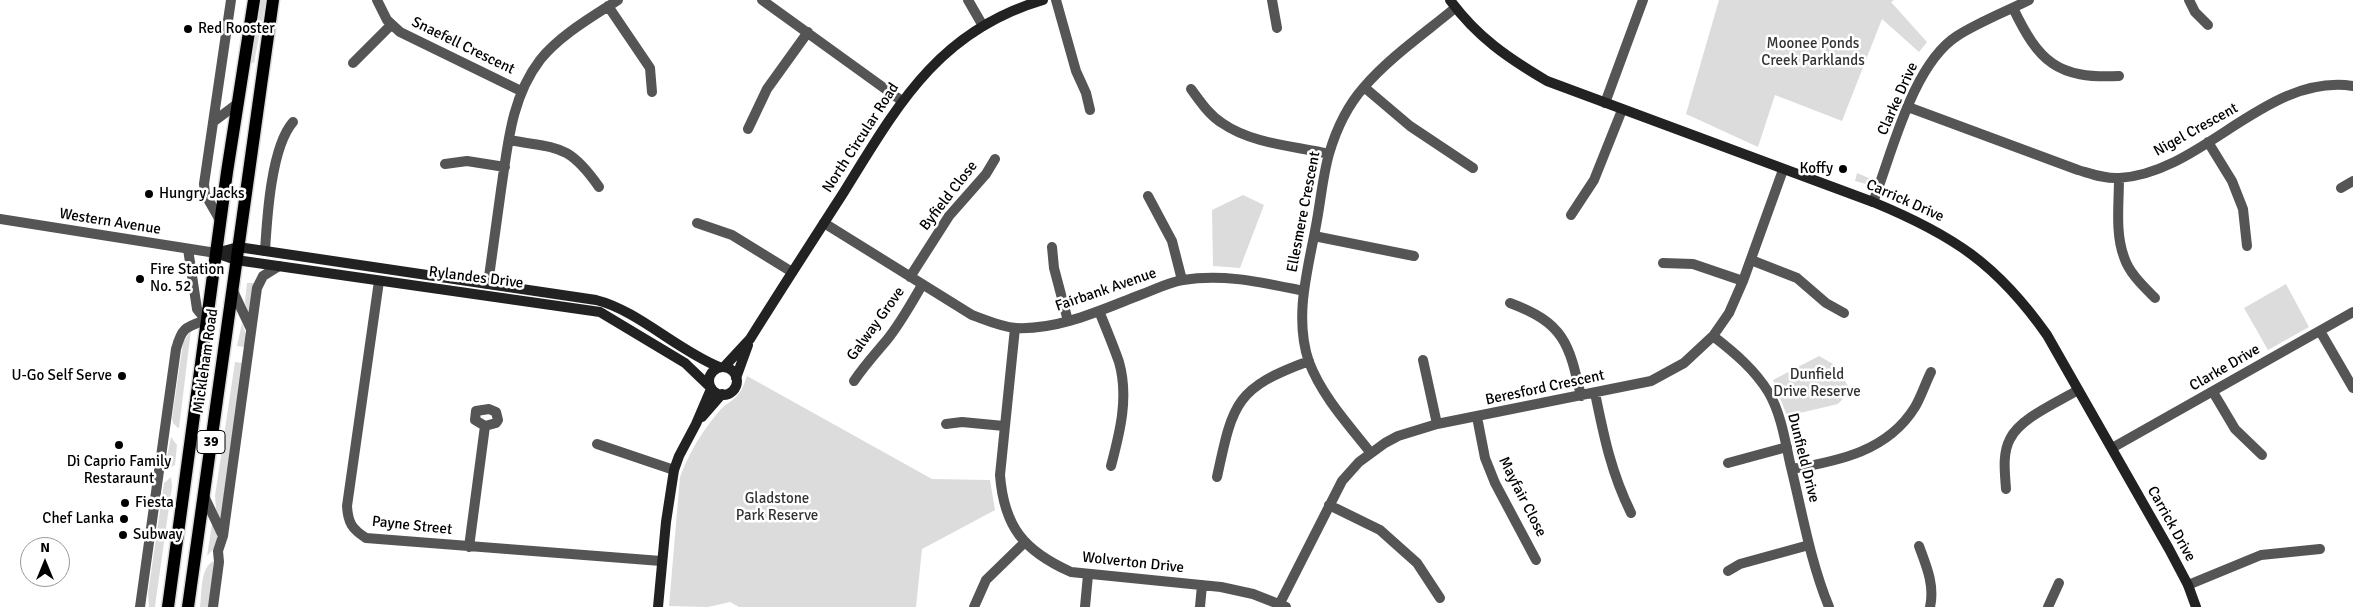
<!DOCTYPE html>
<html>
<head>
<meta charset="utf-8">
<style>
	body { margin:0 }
	#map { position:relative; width:2353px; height:607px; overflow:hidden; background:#fff; font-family:Signika,sans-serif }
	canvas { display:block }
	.north { position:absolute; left:20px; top:537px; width:50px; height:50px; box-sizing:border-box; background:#fff; border:1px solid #999; border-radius:50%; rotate:0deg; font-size:14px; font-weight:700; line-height:20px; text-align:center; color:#000 }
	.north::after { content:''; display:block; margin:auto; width:18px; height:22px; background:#000; clip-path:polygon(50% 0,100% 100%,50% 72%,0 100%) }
</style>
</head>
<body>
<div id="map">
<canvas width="2353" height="607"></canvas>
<div class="north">N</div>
</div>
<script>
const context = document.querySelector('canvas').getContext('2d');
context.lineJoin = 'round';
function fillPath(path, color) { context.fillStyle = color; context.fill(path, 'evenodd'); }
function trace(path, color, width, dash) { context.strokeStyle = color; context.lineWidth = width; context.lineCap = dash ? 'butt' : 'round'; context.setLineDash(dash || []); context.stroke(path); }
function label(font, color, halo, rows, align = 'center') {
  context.font = font + ' Signika,sans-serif'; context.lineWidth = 5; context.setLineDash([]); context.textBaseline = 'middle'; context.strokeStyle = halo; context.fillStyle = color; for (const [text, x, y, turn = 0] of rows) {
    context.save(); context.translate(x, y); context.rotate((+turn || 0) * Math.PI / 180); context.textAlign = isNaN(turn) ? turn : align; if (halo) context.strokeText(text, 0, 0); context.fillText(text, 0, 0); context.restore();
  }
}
fillPath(new Path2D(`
	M 258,0 L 266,0 L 254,63 L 249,62 Z
	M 1719,0 L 1894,0 L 1891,2 L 1927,42 L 1919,52 L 1882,19 L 1842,121 L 1775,95 L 1758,147 L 1686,114 Z
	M 1857,173 L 1871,179 L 1873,186 L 1855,181 Z
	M 1243,195 L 1264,205 L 1240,268 L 1213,266 L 1212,210 Z
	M 247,283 L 256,283 L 249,313 L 245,302 Z
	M 2286,284 L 2309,327 L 2268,350 L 2244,308 Z
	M 242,323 L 246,334 L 245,347 L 237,346 Z
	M 191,330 L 179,428 L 178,428 L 173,423 L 172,418 L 183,343 Z
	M 1819,356 L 1833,364 L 1851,390 L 1838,404 L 1787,416 L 1773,380 Z
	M 235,362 L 243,363 L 221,521 L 216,509 L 215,496 Z
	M 747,376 L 932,479 L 990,480 L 995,510 L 922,549 L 916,607 L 739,607 L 730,602 L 708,607 L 669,606 L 680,477 C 688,455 701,433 716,415 C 730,397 738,404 747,376 Z
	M 171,437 L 177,445 L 175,465 L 167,469 L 165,467 Z
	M 171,477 L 172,486 L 156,599 L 155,607 L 149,607 L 148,593 L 164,483 Z
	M 212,524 L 217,533 L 217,545 L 207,556 Z
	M 214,561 L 209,607 L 200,607 C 202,594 200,566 214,561 Z`), '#dcdcdc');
const primary = new Path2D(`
	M 168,607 L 227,172 L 254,0
	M 188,607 L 273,0`);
trace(primary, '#dbdbdb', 15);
trace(new Path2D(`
	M 377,0 L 387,20 L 400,32 L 521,91
	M 762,0 L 902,101
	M 968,0 L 983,26
	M 1056,0 L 1076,71 L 1086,93 L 1090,110
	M 1272,0 L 1277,28
	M 2189,0 L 2195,12 L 2208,25
	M 608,6 L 650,68 L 652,92
	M 2013,8 C 2039,62 2057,79 2119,76
	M 353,63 L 391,25
	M 1364,87 L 1410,126 L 1473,168
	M 1191,89 C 1200,101 1209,115 1222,123 C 1252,144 1295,146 1329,154
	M 1605,103 L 1643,0
	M 1908,107 L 2078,170 C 2092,174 2105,179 2119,178 C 2203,173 2266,73 2353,86
	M 213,122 L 237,104
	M 748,129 L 767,89 L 808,32
	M 509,140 C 558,149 568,143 599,187
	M 2208,142 L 2232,181 L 2243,209 L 2247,246
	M 445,164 L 467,161 L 505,167
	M 2119,178 C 2119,204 2115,233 2124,257 C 2129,273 2143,286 2155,298
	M 2341,188 L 2353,181
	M 1148,196 L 1172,241 L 1182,280
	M 1873,202 C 1892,154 1912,65 1957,36 C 1979,22 2005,12 2029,0
	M 1571,215 L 1594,180 L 1622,110
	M 0,219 L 216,253
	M 220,220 L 205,194 L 204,184 L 231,0
	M 697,223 L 732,235 L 792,272
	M 824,223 L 972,315 C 986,320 1001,327 1016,328 C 1059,330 1101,310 1140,295 C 1154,290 1169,282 1183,280 C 1224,273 1264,283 1304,291
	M 1314,236 L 1414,256
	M 1052,247 L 1054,268 L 1068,321
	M 265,251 C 267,218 271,147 293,122
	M 1751,260 L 1797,278 L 1826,303 L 1844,313
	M 1663,263 L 1693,264 L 1743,281
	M 910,277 L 949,216 L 986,174 L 995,159
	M 379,281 L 347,506 C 348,523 352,529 366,538 L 661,561
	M 488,284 C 492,253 497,221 501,190 C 508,144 511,98 540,60 C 560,35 592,17 618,0
	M 232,289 L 251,329
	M 1510,303 C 1564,323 1569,343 1581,396
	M 1099,311 C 1106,328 1113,345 1119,362 C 1129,397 1120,432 1111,466
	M 1015,328 L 1000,475 C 1004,527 1024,551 1071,572 L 1221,587 L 1253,594 L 1286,607
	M 2320,331 L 2353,388
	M 1713,336 C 1735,353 1755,370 1769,393 C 1781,414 1785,440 1790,463 C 1802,511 1810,561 1829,607
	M 1423,360 L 1437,424
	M 854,381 C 864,366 875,354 886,341 C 900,324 911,304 922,285
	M 2213,392 L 2235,429 L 2262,455
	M 1595,393 C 1604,437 1611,472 1631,513
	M 489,409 L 496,412 L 498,420 L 496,423 L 485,426 L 475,420 L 476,411 Z
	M 1477,417 L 1485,458 L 1495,483 L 1536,560
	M 946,424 L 962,422 L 1004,426
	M 597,444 L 674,470
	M 2112,448 L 2353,312
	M 1370,452 C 1348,424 1322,396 1309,362 C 1293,315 1309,267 1317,220 C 1321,198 1323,175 1329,154 C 1336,130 1348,105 1364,87 C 1390,57 1425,33 1455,8
	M 1728,463 L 1787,447
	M 1792,469 C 1839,461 1888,451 1915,407 C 1921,397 1925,384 1931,372
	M 1217,477 C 1233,403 1235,388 1309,361
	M 2006,489 C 2005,473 2002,454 2010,439 C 2020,418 2058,402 2078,390
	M 203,494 L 223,536
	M 1329,505 L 1380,530 L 1417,563 L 1440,598
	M 1919,546 C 1926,565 1935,585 1930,607
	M 469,547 L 485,426
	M 1728,571 L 1740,564 L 1809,545
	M 2188,585 L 2261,555 L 2320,549
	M 1280,603 L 1342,481 L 1359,462 L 1385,443 L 1398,436 L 1437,424 L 1651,381 L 1684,363 L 1713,336 L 1729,313 L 1743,281 L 1783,170
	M 140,607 L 176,349 C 182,327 186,327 206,320 L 197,309 L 188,249
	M 213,607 L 219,562 L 218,551 L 223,536 L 257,288 L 263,276 L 279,266
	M 974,607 L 986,580 L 1024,543
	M 1085,607 L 1088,575
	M 1200,607 L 1202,585
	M 2048,607 L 2059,583`), '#555', 10);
trace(new Path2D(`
	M 1450,0 C 1477,37 1508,58 1547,81 L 1873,202 C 1953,235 1997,264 2047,335 L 2169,549 L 2188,585 L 2196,607
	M 216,253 L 238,247 L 596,300 C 637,310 677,350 719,367
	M 216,253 L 236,260 L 600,312 L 685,363 L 710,387
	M 724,367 L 750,339 C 780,291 811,243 842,195 C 896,108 937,31 1043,0
	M709 381a14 14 0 1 1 28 0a14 14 0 1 1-28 0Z
	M 736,378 L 748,345
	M 702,417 L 722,394
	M 658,607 L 666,522 L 674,470 L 679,456 L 696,424 L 711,389`), '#222', 10);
trace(primary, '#000', 12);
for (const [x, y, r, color] of [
	[188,29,5,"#000"],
	[1843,169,5,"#000"],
	[149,194,5,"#000"],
	[140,279,5,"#000"],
	[122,376,5,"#000"],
	[119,445,5,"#000"],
	[125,503,5,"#000"],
	[124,519,5,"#000"],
	[123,535,5,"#000"]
]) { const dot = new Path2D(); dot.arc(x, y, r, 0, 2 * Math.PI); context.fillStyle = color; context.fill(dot); trace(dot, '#fff', 2); }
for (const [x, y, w] of [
	[211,442,28]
]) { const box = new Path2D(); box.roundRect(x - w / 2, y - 11.5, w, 23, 4); context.fillStyle = '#fff'; context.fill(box); trace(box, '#000', 1); }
label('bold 14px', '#000', null, [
	["39",211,442]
]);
label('15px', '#000', '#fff', [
	["Red Rooster",198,29],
	["Koffy",1833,169,"right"],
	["Hungry Jacks",159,194],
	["Fire Station",150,270],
	["No. 52",150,287],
	["U-Go Self Serve",112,376,"right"],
	["Di Caprio Family",119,462,"center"],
	["Restaraunt",119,479,"center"],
	["Fiesta",135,503],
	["Chef Lanka",114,519,"right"],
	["Subway",133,535]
], 'left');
label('15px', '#333', '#fff', [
	["Moonee Ponds",1813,44],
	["Creek Parklands",1813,61],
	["Dunfield",1817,375],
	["Drive Reserve",1817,392],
	["Gladstone",777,499],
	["Park Reserve",777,516]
]);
label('15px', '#000', '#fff', [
	["Snaefell Crescent",463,46,26],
	["Clarke Drive",1898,99,-66],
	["Nigel Crescent",2196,130,-29],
	["North Circular Road",861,138,-57],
	["Byfield Close",949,196,-52],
	["Carrick Drive",1905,201,24],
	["Ellesmere Crescent",1304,212,-79],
	["Western Avenue",110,222,9],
	["Rylandes Drive",476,278,7],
	["Fairbank Avenue",1106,290,-19],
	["Galway Grove",876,324,-54],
	["Mickleham Road",206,361,-82],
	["Clarke Drive",2225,368,-30],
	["Beresford Crescent",1545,388,-12],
	["Dunfield Drive",1803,458,76],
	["Mayfair Close",1522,497,63],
	["Carrick Drive",2171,524,61],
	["Payne Street",412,526,6],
	["Wolverton Drive",1133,563,6]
]);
</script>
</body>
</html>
